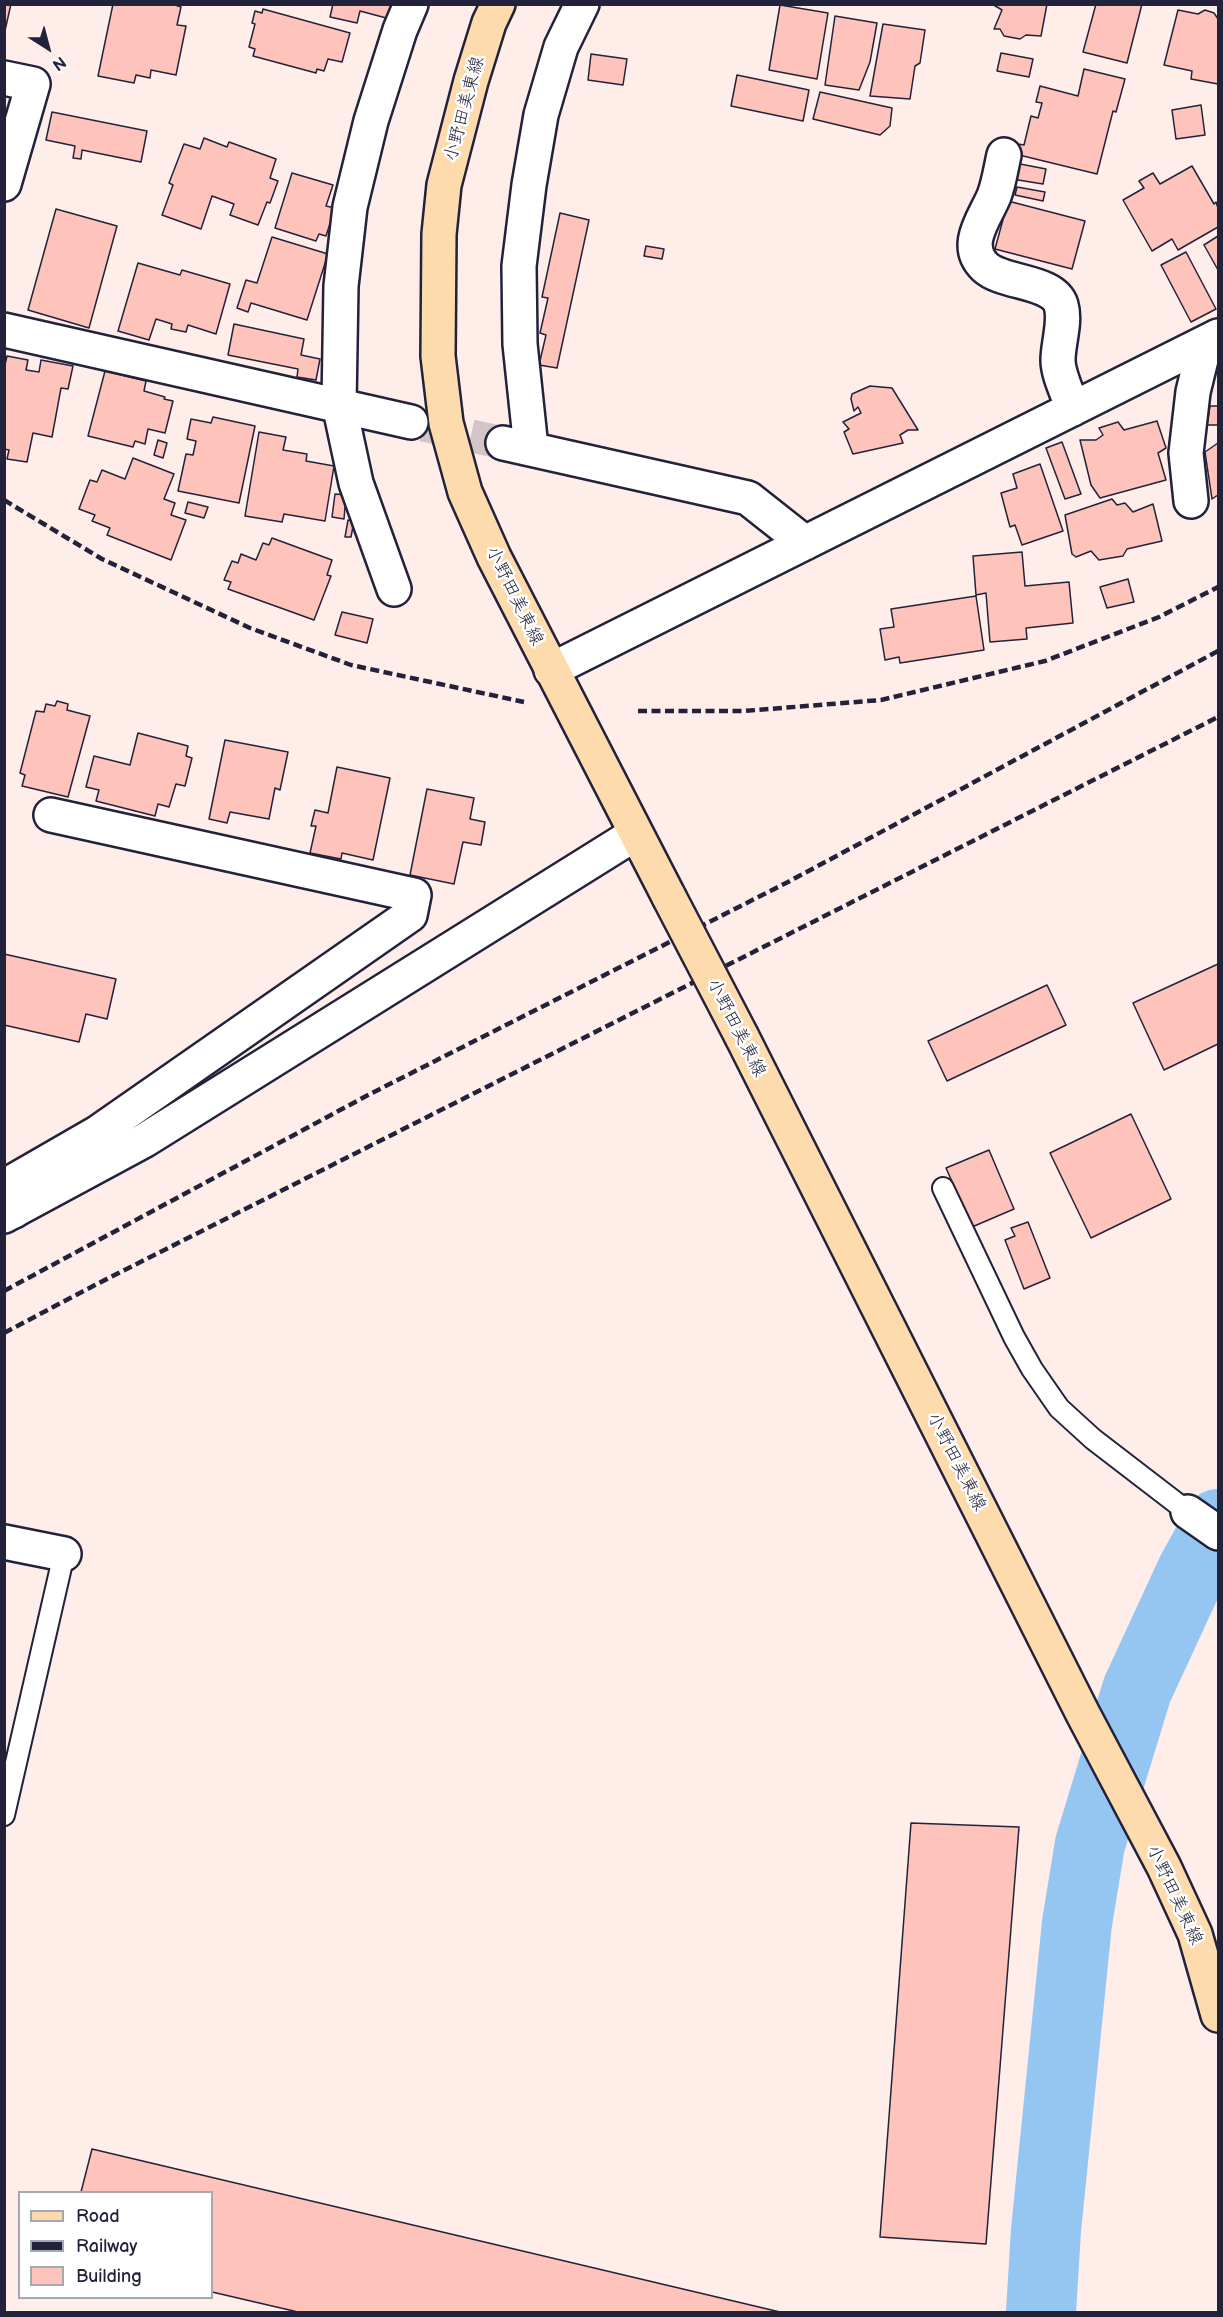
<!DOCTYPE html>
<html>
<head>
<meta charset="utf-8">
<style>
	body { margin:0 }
	#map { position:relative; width:1223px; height:2317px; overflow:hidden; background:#ffedea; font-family:"Balsamiq Sans",sans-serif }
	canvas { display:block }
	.frame { position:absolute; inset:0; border:6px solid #22223b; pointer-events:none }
	.legend { position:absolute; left:18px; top:2191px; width:195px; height:108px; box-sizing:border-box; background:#fff; border:2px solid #a7a7b1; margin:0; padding:8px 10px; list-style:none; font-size:18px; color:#22223b }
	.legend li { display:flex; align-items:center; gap:12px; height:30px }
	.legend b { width:30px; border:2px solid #a7a7b1 }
	.north { position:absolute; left:18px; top:18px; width:60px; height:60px; -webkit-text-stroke:4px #fff; paint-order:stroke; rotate:144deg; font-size:16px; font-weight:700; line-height:24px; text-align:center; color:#22223b }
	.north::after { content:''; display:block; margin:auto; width:21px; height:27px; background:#22223b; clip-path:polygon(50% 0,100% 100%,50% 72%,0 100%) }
</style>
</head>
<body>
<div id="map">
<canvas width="1223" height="2317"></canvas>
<div class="frame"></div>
<ul class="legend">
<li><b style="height:8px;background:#fedbac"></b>Road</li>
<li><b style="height:8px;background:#22223b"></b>Railway</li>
<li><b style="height:16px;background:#fec3ba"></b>Building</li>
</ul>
<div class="north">N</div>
</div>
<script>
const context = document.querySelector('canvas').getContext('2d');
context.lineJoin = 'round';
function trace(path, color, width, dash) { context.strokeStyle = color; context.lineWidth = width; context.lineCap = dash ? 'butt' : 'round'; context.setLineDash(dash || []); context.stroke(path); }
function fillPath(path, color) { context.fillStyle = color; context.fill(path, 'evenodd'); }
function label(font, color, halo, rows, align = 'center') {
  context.font = font + ' "Balsamiq Sans","Klee One",sans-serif'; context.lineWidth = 5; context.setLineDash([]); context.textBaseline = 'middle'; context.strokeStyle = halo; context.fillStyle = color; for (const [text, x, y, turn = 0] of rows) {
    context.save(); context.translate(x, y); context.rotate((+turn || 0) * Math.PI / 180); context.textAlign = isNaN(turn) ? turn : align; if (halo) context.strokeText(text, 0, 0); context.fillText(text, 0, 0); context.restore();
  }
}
trace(new Path2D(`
	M 1041,2312 L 1046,2230 L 1077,1923 L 1090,1844 L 1137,1690 L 1192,1571 L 1218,1524`), '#95c6f1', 70);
const building = new Path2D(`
	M 4,4 L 11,4 L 4,35 Z
	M 113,4 L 172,4 L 181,7 L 177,25 L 186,26 L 176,75 L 151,70 L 150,78 L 136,75 L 134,83 L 98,76 Z
	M 333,4 L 395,4 L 390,19 L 360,11 L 357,23 L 330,17 Z
	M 1047,4 L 1041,36 L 1026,35 L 1020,39 L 1004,36 L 1000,29 L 994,29 L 1002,10 L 992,4 Z
	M 1096,4 L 1142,4 L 1127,63 L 1083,52 Z
	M 780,5 L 828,13 L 817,79 L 769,70 Z
	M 263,9 L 350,33 L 342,62 L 328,59 L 324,71 L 317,69 L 316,73 L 253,56 L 255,49 L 249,47 L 255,24 L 252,23 L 255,11 L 262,13 Z
	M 1178,10 L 1198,14 L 1205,10 L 1214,13 L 1218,19 L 1218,84 L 1191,79 L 1192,71 L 1164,65 Z
	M 835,16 L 877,23 L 870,62 L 859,90 L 825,85 Z
	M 883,24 L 925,30 L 920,63 L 915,66 L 910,99 L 870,96 Z
	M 1001,53 L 1033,59 L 1029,77 L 997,71 Z
	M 591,54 L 627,59 L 623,85 L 588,80 Z
	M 1084,69 L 1125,79 L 1116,112 L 1113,111 L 1097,174 L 1015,154 L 1018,144 L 1024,145 L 1031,116 L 1038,118 L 1042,103 L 1036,102 L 1040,86 L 1078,96 Z
	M 737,75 L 809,90 L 803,121 L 731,106 Z
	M 820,92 L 892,108 L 890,126 L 880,135 L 813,119 Z
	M 1201,105 L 1205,135 L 1176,139 L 1172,110 Z
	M 52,112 L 147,131 L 141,162 L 82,150 L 81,159 L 73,158 L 75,146 L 46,140 Z
	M 204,138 L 227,147 L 229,142 L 276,159 L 270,178 L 278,181 L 270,203 L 267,202 L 258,225 L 230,215 L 234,204 L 212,196 L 201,229 L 162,215 L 173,185 L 169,183 L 184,144 L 200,149 Z
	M 1015,163 L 1046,169 L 1043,184 L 1012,179 Z
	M 1192,166 L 1214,204 L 1216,202 L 1218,208 L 1218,227 L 1178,250 L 1172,239 L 1152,251 L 1123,200 L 1144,188 L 1139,181 L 1153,173 L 1160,184 Z
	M 292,173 L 333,185 L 326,206 L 335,208 L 326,236 L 319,234 L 316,241 L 275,228 Z
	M 1017,187 L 1045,192 L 1043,201 L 1015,195 Z
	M 1008,201 L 1085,221 L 1072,269 L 995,249 Z
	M 56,209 L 117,226 L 89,328 L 28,310 Z
	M 560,213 L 589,220 L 557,368 L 539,365 L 546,335 L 540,333 L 548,298 L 542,297 Z
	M 1218,236 L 1218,270 L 1204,245 Z
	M 272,237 L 328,254 L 307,320 L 251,303 L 248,312 L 237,308 L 246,280 L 257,283 Z
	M 646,246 L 664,249 L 662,259 L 644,256 Z
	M 1186,252 L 1216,309 L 1191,322 L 1161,265 Z
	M 138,263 L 180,275 L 182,270 L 230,284 L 216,334 L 188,325 L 186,332 L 171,329 L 172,324 L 156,319 L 149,340 L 118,331 Z
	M 234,324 L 304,339 L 301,355 L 320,359 L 316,380 L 297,377 L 298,369 L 228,355 Z
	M 7,356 L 28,360 L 26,370 L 39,372 L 41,360 L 73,366 L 68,389 L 61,388 L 52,437 L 33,433 L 27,462 L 7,459 L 9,450 L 4,449 L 4,369 Z
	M 105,371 L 146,381 L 144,391 L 165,397 L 164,399 L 173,401 L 165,433 L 148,429 L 145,444 L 135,441 L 133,447 L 88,436 Z
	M 870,386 L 892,388 L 918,430 L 908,430 L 900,435 L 903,443 L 853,454 L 844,432 L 849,429 L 843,422 L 861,413 L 858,407 L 854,411 L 851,399 L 852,394 Z
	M 1210,406 L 1218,406 L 1218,425 L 1207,425 Z
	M 213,417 L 255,426 L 239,503 L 178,491 L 186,454 L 193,455 L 196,441 L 187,439 L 191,419 L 211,423 Z
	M 1157,421 L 1166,448 L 1158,453 L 1166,480 L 1100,498 L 1091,485 L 1080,440 L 1096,440 L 1103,435 L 1099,428 L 1118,422 L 1124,430 Z
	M 259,432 L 286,437 L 283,450 L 307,454 L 306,461 L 334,466 L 325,521 L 284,514 L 282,522 L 245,516 Z
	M 158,440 L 167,443 L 163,458 L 154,455 Z
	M 1062,442 L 1081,494 L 1065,499 L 1046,448 Z
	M 1218,443 L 1218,495 L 1212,499 L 1205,452 Z
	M 133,458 L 174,474 L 164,499 L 175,503 L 171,515 L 186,520 L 171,560 L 107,535 L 110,528 L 92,521 L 95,515 L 79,509 L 90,480 L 97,482 L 102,470 L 125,479 Z
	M 1040,464 L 1063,531 L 1022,545 L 1015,525 L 1010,527 L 1001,493 L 1017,488 L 1013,474 Z
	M 335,494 L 346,495 L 344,519 L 332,517 Z
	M 1112,499 L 1117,505 L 1125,503 L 1133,512 L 1153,504 L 1162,541 L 1127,549 L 1123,556 L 1099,560 L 1091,551 L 1076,557 L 1072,554 L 1065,515 Z
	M 188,502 L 208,507 L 204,518 L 185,513 Z
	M 348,520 L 354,521 L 351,537 L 345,537 Z
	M 272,538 L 332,560 L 327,575 L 331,576 L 314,620 L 228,589 L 231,582 L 224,580 L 232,561 L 238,563 L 241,554 L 256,560 L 263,543 L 269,545 Z
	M 1022,552 L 1025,586 L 1069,582 L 1073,623 L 1026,628 L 1027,639 L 990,642 L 986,593 L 976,595 L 973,556 Z
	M 1128,579 L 1134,602 L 1107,608 L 1100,587 Z
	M 976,596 L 984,650 L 900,663 L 899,657 L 885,660 L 880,629 L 894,627 L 891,609 Z
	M 342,612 L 373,619 L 367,643 L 335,635 Z
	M 57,701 L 68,704 L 67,710 L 90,716 L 68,797 L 22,786 L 25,775 L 20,773 L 36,711 L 44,712 L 46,704 L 55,706 Z
	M 138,733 L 188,746 L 186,756 L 192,758 L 185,786 L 176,784 L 169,807 L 158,804 L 155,816 L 96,801 L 99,790 L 86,787 L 94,756 L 130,765 Z
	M 225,740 L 288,752 L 280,790 L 275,788 L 269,819 L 230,812 L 227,823 L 209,819 Z
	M 337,767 L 390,778 L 373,860 L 342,853 L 341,859 L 310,853 L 316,826 L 311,826 L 315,810 L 328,813 Z
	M 427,789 L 474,798 L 470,819 L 485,822 L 481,845 L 463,842 L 454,884 L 410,875 Z
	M 4,954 L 116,979 L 107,1019 L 86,1014 L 79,1042 L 4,1025 Z
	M 1218,964 L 1218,1044 L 1164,1070 L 1133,1003 Z
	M 1047,985 L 1066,1025 L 947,1081 L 928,1041 Z
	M 1131,1114 L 1171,1199 L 1091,1238 L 1050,1153 Z
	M 989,1150 L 1014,1209 L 972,1227 L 946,1168 Z
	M 1028,1222 L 1050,1278 L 1024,1289 L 1005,1240 L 1015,1236 L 1011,1228 Z
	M 911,1823 L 1019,1827 L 986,2244 L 880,2237 Z
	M 92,2149 L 780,2312 L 298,2312 L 212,2292 L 212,2192 L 81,2192 Z`);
fillPath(building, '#fec3ba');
trace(building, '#22223b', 1.5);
trace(new Path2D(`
	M 423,425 L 503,443`), '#d3c4c7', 33, [33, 16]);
const lane = new Path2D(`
	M 943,1188 L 1014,1337 L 1032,1369 L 1059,1408 L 1093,1439 L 1188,1512
	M 4,1815 L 64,1554`);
const street = new Path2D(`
	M 4,78 L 33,84 L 4,184
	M 1004,155 C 1001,168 999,183 994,196 C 985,218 962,245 985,267 C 1003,284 1053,280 1061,305 C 1066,322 1058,343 1058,360 C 1058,375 1068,394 1073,409
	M 4,330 L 411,422
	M 503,443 L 748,498 L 805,543
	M 531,448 L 520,344 L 519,266 L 529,185 L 541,115 L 561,47 L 582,4
	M 1191,501 L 1186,453 L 1193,392 L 1205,343
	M 394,589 L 356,483 L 339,404 L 341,286 L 350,207 L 371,121 L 400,30 L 411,4
	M 551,670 L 1218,336
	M 14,1211 L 12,1182 L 97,1133 L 410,915 L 414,895 L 51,815
	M 1188,1512 L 1218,1533
	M 4,1542 L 64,1554`);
const secondary = new Path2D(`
	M 4,1216 L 145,1140 L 635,834`);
const primary = new Path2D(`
	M 498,4 L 489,23 L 471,81 L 444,185 L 439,234 L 438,356 L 446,423 L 465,492 L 494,557 L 669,897
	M 742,1037 L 1083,1714 L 1164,1867 L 1195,1934 L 1218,2015`);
trace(lane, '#22223b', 24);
trace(street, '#22223b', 38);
trace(secondary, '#22223b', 38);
trace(primary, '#22223b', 38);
trace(lane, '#fff', 20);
trace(street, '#fff', 33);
trace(secondary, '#fff', 33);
trace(primary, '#fedbac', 33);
trace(new Path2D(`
	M 4,500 L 102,559 L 250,628 L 351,665 L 524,702
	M 638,711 L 744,711 L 881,700 L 1045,661 L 1159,617 L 1218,587
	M 4,1291 L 370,1094 L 788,882 L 1218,651
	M 4,1333 L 95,1285 L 1218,717`), '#22223b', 4.5, [9, 4.5]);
const primaryBridge = new Path2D(`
	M 669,897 L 742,1037`);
trace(primaryBridge, '#22223b', 38, []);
trace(primaryBridge, '#fedbac', 33);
label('18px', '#22223b', '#fff', [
	["小野田美東線",465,109,-75],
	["小野田美東線",514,596,64],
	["小野田美東線",736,1028,63],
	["小野田美東線",956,1462,63],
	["小野田美東線",1174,1895,65]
]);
</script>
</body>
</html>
